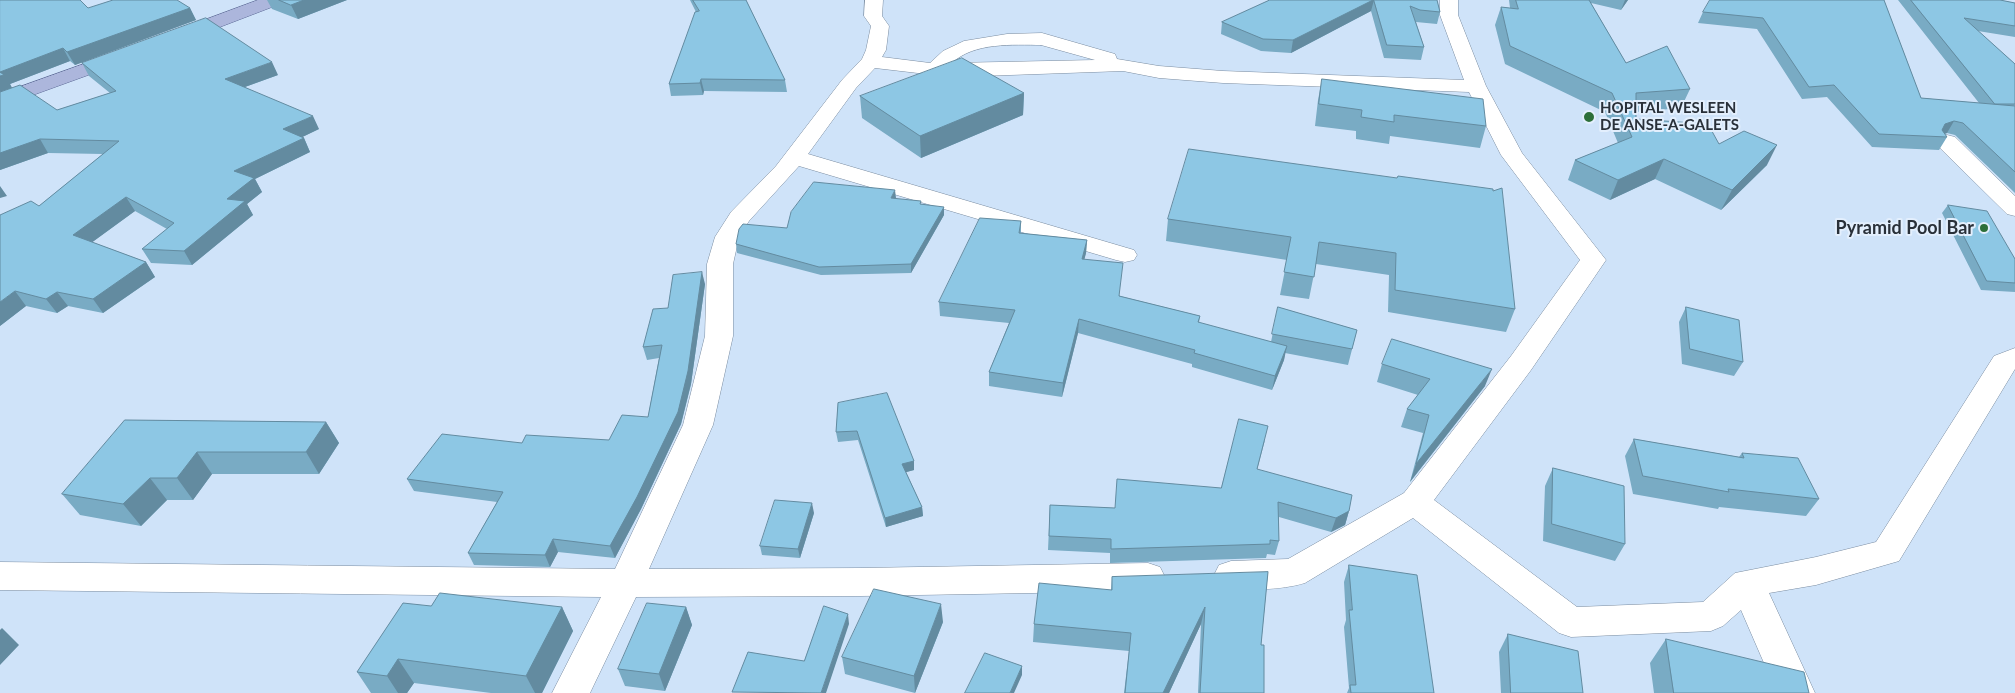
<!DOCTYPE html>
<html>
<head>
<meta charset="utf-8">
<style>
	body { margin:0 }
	canvas { display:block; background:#cfe3f9 }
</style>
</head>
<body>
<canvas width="2015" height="693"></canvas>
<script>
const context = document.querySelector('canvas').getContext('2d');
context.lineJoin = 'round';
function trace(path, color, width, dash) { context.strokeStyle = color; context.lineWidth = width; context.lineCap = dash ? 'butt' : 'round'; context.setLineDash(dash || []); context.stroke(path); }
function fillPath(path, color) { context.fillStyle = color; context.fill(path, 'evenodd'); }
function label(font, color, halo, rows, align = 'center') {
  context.font = font + ' Lato,sans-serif'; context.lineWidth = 4; context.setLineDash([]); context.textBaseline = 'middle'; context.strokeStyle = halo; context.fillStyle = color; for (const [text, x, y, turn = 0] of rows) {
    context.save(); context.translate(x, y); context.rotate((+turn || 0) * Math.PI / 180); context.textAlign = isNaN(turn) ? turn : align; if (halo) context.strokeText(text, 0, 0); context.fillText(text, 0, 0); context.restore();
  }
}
const minor = new Path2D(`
	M 865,0 L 883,0 L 882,16 L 889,26 L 886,50 L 882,57 L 930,63 L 943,51 L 964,41 L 1007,34 L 1042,33 L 1115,54 L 1117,59 L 1159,66 L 1223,71 L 1464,80 L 1440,15 L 1440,0 L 1458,0 L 1458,15 L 1486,86 L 1522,153 L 1606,260 L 1531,370 L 1434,500 L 1577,607 L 1703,602 L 1735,573 L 1816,557 L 1876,542 L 1994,356 L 2015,348 L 2015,369 L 1899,561 L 1816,585 L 1769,593 L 1815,693 L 1777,693 L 1741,610 L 1723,626 L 1711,631 L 1571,637 L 1559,633 L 1413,518 L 1305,583 C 1283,590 1241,592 1219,585 L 1214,575 L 1219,565 L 1231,561 L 1288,559 L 1404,493 L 1511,356 L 1580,260 L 1501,155 L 1469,92 L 1223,83 L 1159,78 L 1123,71 L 982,76 L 935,75 L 875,68 L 856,88 L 808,154 L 1134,250 L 1137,255 L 1134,260 L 1125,262 L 1116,260 L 799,166 L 749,221 L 739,237 L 733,264 L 733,336 L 713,425 L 649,569 L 861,568 L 1148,563 L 1160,567 L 1165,577 L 1160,587 L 1148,591 L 861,596 L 636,597 L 590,693 L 552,693 L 601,597 L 0,590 L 0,562 L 615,569 L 683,425 L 705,336 L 707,264 L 715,237 L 731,212 L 776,166 L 842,80 L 862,59 L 866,50 L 871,26 L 864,16 ZM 1041,45 L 1095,60 L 952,63 C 974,42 1013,45 1041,45 Z
	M 1947,135 L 1955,137 L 2015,196 L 2015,216 L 2007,214 L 1939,147 L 1936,142 L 1939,137 Z`);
const major = new Path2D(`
	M 258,0 L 283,0 L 280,4 L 186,40 L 172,40 L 170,36 L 172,32 Z
	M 120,51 L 127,53 L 130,57 L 127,61 L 0,107 L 0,94 Z`);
trace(minor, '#7a8ca0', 1);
trace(major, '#5a6794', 1);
fillPath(minor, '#fff');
fillPath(major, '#acb6dc');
fillPath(new Path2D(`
	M 0,0 L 88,8 L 190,8 L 196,20 L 75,65 L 70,61 L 10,84 L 12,88 L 4,91 L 57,110 L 110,93 L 89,76 L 82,63 L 278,75 L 245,87 L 319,129 L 302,137 L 304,138 L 310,152 L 255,179 L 262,192 L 247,204 L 253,215 L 192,265 L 151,263 L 142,249 L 167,229 L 135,211 L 92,242 L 146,262 L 155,277 L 103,313 L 68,306 L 57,313 L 26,306 L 0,326 L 39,206 L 103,154 L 48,153 L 0,170 Z
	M 267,0 L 347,0 L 298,19 L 272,9 Z
	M 690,0 L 746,0 L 785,80 L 787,92 L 704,91 L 703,95 L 671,96 L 669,84 L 696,12 Z
	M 1270,0 L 1437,0 L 1440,12 L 1437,24 L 1416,22 L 1424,47 L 1421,60 L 1384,58 L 1371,11 L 1291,53 L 1261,51 L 1221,34 L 1222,22 Z
	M 1509,0 L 1628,0 L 1621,10 L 1591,3 L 1626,63 L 1690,89 L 1681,108 L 1636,112 L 1636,119 L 1719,144 L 1767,165 L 1721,210 L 1655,179 L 1610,200 L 1568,180 L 1575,160 L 1618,143 L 1605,112 L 1505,64 L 1495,25 L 1501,7 L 1510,8 Z
	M 1884,0 L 1921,98 L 1979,103 L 1898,0 L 2015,0 L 2000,0 L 2015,3 L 2015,37 L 1978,31 L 2015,64 L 2015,193 L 1955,135 L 1947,133 L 1945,134 L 1947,137 L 1939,150 L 1872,147 L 1827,97 L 1802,99 L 1757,29 L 1698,23 L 1703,12 Z
	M 1322,79 L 1486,126 L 1480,148 L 1390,136 L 1389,144 L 1356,139 L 1356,131 L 1315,126 L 1318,100 Z
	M 1024,93 L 1023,115 L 921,158 L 862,118 L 860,96 Z
	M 1398,176 L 1515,309 L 1506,332 L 1388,312 L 1389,275 L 1316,264 L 1309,299 L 1280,295 L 1287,260 L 1166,241 L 1168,219 L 1397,178 Z
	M 896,198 L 895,199 L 921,204 L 944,215 L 911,273 L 821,275 L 737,253 L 736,244 L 787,228 Z
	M 1948,205 L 2015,259 L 2015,292 L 1981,290 L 1942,213 Z
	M 1021,221 L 1021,233 L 1087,240 L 1086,253 L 1084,259 L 1120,296 L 1200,316 L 1199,323 L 1271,342 L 1278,307 L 1357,330 L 1348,365 L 1285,353 L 1284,360 L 1272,390 L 1192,367 L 1192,364 L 1078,333 L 1062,397 L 989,386 L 989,372 L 1009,323 L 940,316 L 939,302 Z
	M 705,284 L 691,384 L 681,424 L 641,509 L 615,558 L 558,552 L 550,567 L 474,565 L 468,553 L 497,502 L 414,491 L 407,479 L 522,443 L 609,440 L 648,417 L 659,358 L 647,360 L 643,347 L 668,308 Z
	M 1686,307 L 1743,362 L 1734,376 L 1682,364 L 1679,322 Z
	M 1382,364 L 1485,386 L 1410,482 L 1423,433 L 1401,427 L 1407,409 L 1418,395 L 1377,382 Z
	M 838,403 L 914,461 L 914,470 L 906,472 L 922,507 L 923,516 L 886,527 L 858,440 L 838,442 L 836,432 Z
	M 125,420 L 326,422 L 339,443 L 319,474 L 212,474 L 193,500 L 167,500 L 141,526 L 80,515 L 62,494 Z
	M 1634,439 L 1739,457 L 1742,453 L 1819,499 L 1806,516 L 1719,507 L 1718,509 L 1633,494 L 1625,456 Z
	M 1265,440 L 1257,470 L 1349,511 L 1345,525 L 1331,532 L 1279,517 L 1279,541 L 1275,555 L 1267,554 L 1266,558 L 1110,563 L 1110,553 L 1048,550 L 1050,505 L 1114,508 L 1221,488 Z
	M 1553,468 L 1625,544 L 1615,561 L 1543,541 L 1545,486 Z
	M 814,513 L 800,558 L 762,555 L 760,546 Z
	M 1349,565 L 1434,693 L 1347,693 L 1349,688 L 1344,627 L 1346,620 L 1344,582 Z
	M 1268,572 L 1261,645 L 1264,693 L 1198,693 L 1201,624 L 1169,693 L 1124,693 L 1129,651 L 1033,642 L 1034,624 L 1111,590 L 1112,577 Z
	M 431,606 L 562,607 L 573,631 L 542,693 L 491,693 L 414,683 L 407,693 L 371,693 L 357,672 Z
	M 686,607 L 692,625 L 665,691 L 625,686 L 618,669 Z
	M 943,622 L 915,693 L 845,674 L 842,657 Z
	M 1508,634 L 1583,693 L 1501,693 L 1499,652 Z
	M 1666,639 L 1809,693 L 1654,693 L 1650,663 Z`), '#79abc4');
fillPath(new Path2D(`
	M 304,0 L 347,0 L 298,19 L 291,5 Z
	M 1373,0 L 1374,0 L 1371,11 L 1291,53 L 1293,40 Z
	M 1625,0 L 1628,0 L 1621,10 Z
	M 190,8 L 196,20 L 75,65 L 67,52 Z
	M 63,48 L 70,61 L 10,84 L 12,88 L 0,92 L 0,72 Z
	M 272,62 L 278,75 L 231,92 L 225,79 Z
	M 701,79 L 704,91 L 703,95 L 700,83 Z
	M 1024,93 L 1023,115 L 921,158 L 920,136 Z
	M 313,116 L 319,129 L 290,143 L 283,129 Z
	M 1954,121 L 1947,133 L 1937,136 L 1945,124 Z
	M 304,138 L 310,152 L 255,179 L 262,192 L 247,204 L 253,215 L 192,265 L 184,251 L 227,199 L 234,171 Z
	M 40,139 L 48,153 L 0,170 L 0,153 Z
	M 1777,145 L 1767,165 L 1721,210 L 1732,190 Z
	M 1664,159 L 1655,179 L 1610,200 L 1618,180 Z
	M 0,186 L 7,196 L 0,198 Z
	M 895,190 L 896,198 L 892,207 L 891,198 Z
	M 126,197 L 135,211 L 83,249 L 73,235 Z
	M 944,207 L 944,215 L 911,273 L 911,264 Z
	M 1087,240 L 1086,253 L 1081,273 L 1082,259 Z
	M 146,262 L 155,277 L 103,313 L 93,299 Z
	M 702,272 L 705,284 L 691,384 L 681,424 L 641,509 L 615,558 L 610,546 Z
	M 15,291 L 26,306 L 0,326 L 0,302 Z
	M 57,292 L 68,306 L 57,313 L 46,299 Z
	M 1079,319 L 1078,333 L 1062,397 L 1063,383 Z
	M 1287,346 L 1284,360 L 1272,390 L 1275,376 Z
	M 1492,369 L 1485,386 L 1410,482 L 1416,464 Z
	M 326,422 L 339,443 L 319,474 L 306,452 Z
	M 197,452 L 212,474 L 193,500 L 177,478 Z
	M 914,461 L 914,470 L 903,473 L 902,464 Z
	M 150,478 L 167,500 L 141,526 L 123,504 Z
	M 812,503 L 814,513 L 800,558 L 798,549 Z
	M 922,507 L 923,516 L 886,527 L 885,518 Z
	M 1349,511 L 1345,525 L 1331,532 L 1336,518 Z
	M 553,539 L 558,552 L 550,567 L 545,555 Z
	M 941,604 L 943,622 L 915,693 L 914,676 Z
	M 562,607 L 573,631 L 542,693 L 535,693 L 526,676 Z
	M 686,607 L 692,625 L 665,691 L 659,674 Z
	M 1205,607 L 1201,624 L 1169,693 L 1163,693 Z
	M 848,614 L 849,624 L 826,693 L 821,693 Z
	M 2,628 L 19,645 L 0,665 L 0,630 Z
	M 398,659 L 414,683 L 407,693 L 398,693 L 387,676 Z
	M 1022,666 L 1022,675 L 1014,693 L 1010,693 Z`), '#638ba0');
const building = new Path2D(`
	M 0,0 L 80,0 L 88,8 L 113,0 L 177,0 L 190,8 L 67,52 L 63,48 L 0,72 L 4,75 L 0,76 Z
	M 279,0 L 304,0 L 291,5 Z
	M 693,0 L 746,0 L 785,80 L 701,79 L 700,83 L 669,84 L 695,12 L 699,11 Z
	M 1270,0 L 1373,0 L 1293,40 L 1263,39 L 1222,22 Z
	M 1374,0 L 1437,0 L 1440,12 L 1420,10 L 1410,6 L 1424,47 L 1387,45 Z
	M 1516,0 L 1589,0 L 1626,63 L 1667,46 L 1690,89 L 1636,93 L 1636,119 L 1708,124 L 1719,144 L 1744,131 L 1777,145 L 1732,190 L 1664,159 L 1618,180 L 1575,160 L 1632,137 L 1612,93 L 1510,46 L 1501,7 L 1518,9 Z
	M 1710,0 L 1884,0 L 1921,98 L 2015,106 L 2015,172 L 1963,123 L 1954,121 L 1945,124 L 1942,130 L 1947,137 L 1879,134 L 1834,85 L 1809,87 L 1763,18 L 1703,12 Z
	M 1911,0 L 2000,0 L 2015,3 L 2015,26 L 1964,18 L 2015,64 L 2015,104 L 1995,104 Z
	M 206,18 L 272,62 L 225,79 L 313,116 L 283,129 L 304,138 L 234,171 L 254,178 L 227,199 L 245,201 L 184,251 L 142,249 L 174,223 L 126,197 L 73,235 L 146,262 L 93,299 L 57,292 L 46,299 L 15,291 L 0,302 L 0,215 L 31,201 L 39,206 L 119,141 L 40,139 L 0,153 L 0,92 L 20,85 L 57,110 L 116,91 L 82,63 Z
	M 962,58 L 1024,93 L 920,136 L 860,96 Z
	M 1322,79 L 1483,99 L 1486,126 L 1394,115 L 1394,122 L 1361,117 L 1362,110 L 1319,104 Z
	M 1189,149 L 1397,178 L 1398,176 L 1493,189 L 1493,191 L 1502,188 L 1515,309 L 1395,290 L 1396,253 L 1319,242 L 1314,277 L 1284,272 L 1291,237 L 1168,219 Z
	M 814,182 L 895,190 L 891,198 L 921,201 L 920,204 L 944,207 L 911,264 L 819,267 L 736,244 L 739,229 L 743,224 L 787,228 L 791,212 Z
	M 1948,205 L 1987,211 L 2015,259 L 2015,283 L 1987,281 Z
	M 980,218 L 1021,221 L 1019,233 L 1087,240 L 1082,259 L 1123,263 L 1119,296 L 1200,316 L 1198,322 L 1287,346 L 1275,376 L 1194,353 L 1195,350 L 1079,319 L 1063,383 L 989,372 L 1015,310 L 939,302 Z
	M 702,272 L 688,371 L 678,412 L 637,497 L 610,546 L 553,539 L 545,555 L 468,553 L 503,492 L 407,479 L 442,434 L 522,443 L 526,435 L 609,440 L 622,415 L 648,417 L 662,345 L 643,347 L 653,309 L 668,308 L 673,275 Z
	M 1278,307 L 1357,330 L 1352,349 L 1272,334 Z
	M 1686,307 L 1739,320 L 1743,362 L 1690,349 Z
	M 1392,339 L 1492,369 L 1416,464 L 1429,415 L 1407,409 L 1430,379 L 1382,364 Z
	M 887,393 L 914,461 L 902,464 L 922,507 L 885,518 L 857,431 L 836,432 L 838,403 Z
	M 1239,419 L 1268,426 L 1257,469 L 1352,495 L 1349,511 L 1336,518 L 1278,502 L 1279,541 L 1270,540 L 1270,544 L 1111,549 L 1111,539 L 1049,536 L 1050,505 L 1115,508 L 1117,479 L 1221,488 Z
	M 125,420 L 326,422 L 306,452 L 197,452 L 177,478 L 150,478 L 123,504 L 62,494 Z
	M 1634,439 L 1744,458 L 1742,453 L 1798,458 L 1819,499 L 1728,489 L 1729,492 L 1643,476 Z
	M 1553,468 L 1624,486 L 1625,544 L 1552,524 Z
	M 775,500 L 812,503 L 798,549 L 760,546 Z
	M 1349,565 L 1417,575 L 1434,693 L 1351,693 L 1350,685 L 1356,685 L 1349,610 L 1352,610 Z
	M 1268,572 L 1261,645 L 1264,645 L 1264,693 L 1200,693 L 1205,607 L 1163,693 L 1125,693 L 1131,633 L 1034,624 L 1039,583 L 1112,590 L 1112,577 Z
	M 874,589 L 941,604 L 914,676 L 842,657 Z
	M 440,593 L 562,607 L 526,676 L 398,659 L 387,676 L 357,672 L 403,603 L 431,606 Z
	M 647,603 L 686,607 L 659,674 L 618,669 Z
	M 824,606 L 848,614 L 821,693 L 732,692 L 748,652 L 804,661 Z
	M 1508,634 L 1578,651 L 1583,693 L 1511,693 Z
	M 1666,639 L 1804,672 L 1809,693 L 1674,693 Z
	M 985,653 L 1022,666 L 1010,693 L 965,693 Z`);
fillPath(building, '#8dc7e4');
trace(building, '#638ba0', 1);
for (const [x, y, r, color] of [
	[1589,117,6,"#2c6f39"],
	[1984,228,5,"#2c6f39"]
]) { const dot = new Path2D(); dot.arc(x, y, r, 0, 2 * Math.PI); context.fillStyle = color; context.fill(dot); trace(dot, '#e3effd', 2); }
label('bold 15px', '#293039', '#e3effd', [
	["HOPITAL WESLEEN",1600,108],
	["DE ANSE-A-GALETS",1600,125]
], 'left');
label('bold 18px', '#293039', '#e3effd', [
	["Pyramid Pool Bar",1974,228]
], 'right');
</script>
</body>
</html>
